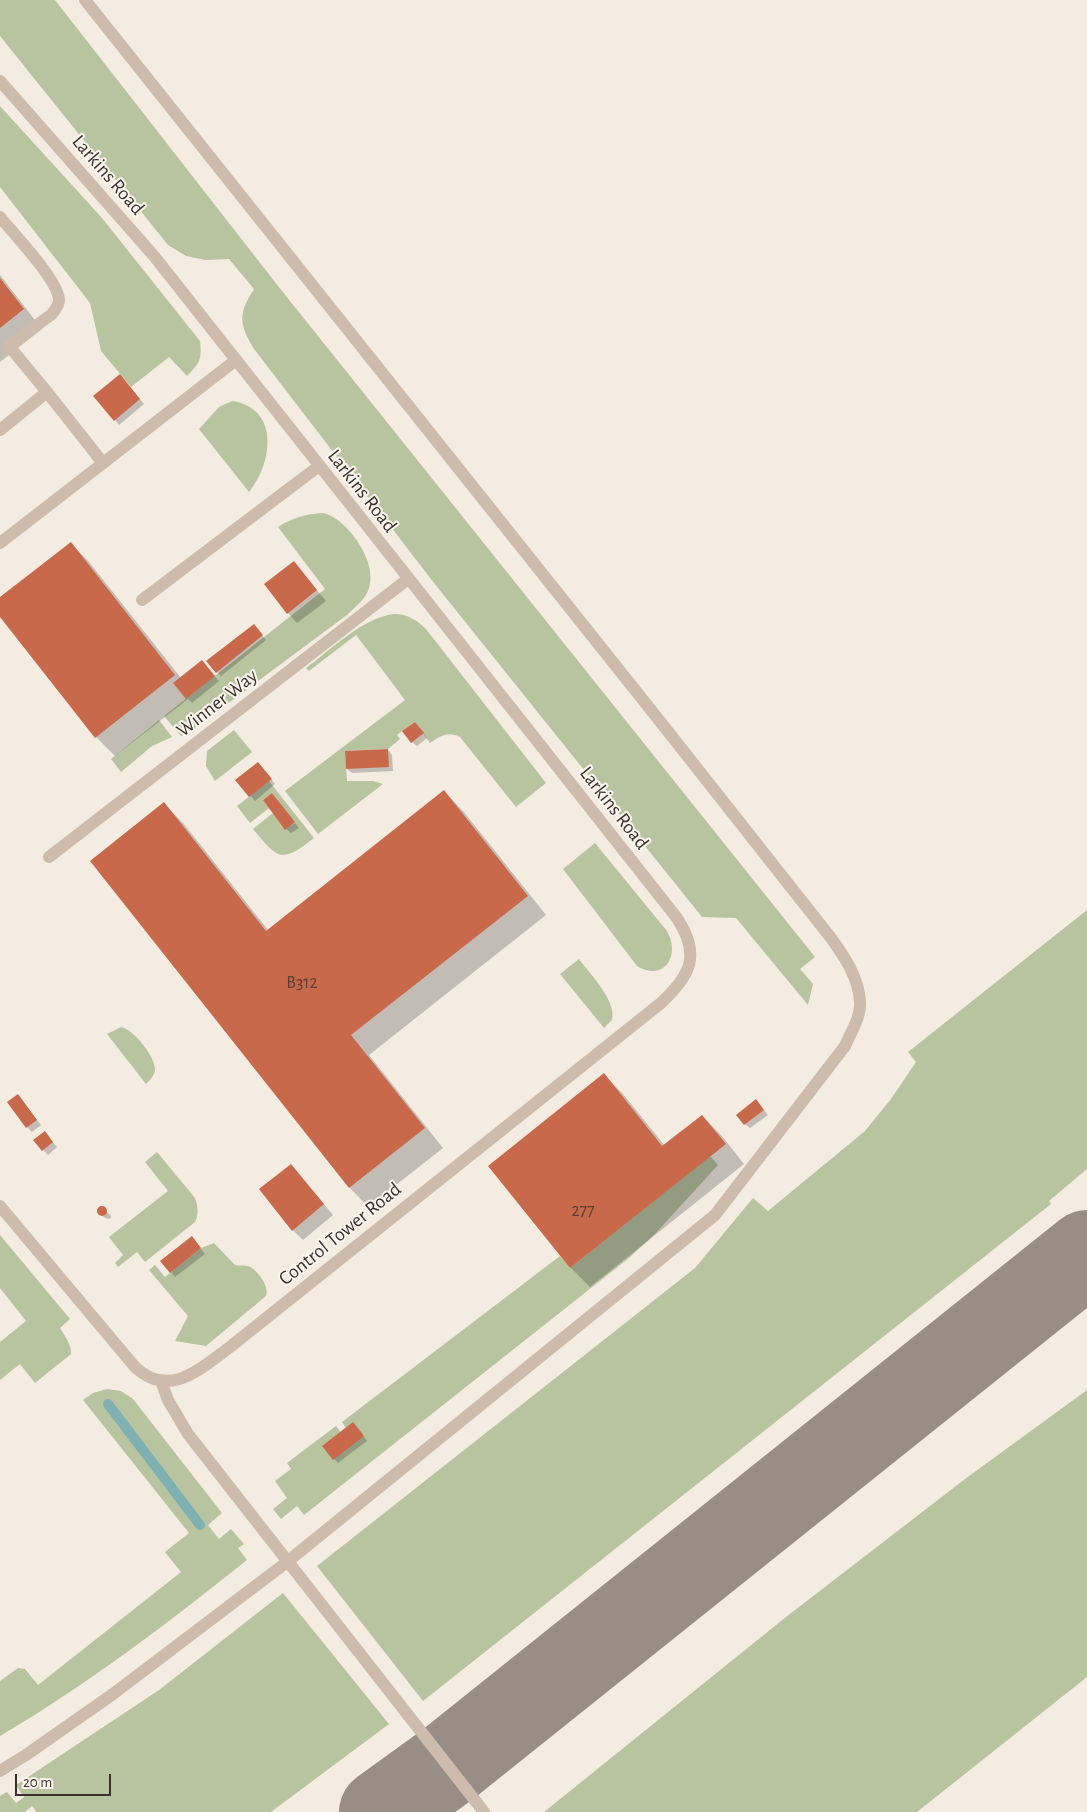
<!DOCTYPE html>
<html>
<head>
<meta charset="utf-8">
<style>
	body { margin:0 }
	#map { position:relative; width:1087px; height:1812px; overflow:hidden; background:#f4ebe1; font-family:"Alegreya Sans",sans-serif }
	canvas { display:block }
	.scale { position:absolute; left:15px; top:1774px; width:96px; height:22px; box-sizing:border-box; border:2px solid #3b302b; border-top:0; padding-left:6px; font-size:15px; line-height:18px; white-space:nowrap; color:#3b302b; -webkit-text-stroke:4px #fbf5ee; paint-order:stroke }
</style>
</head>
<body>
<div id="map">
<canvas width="1087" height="1812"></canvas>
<div class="scale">20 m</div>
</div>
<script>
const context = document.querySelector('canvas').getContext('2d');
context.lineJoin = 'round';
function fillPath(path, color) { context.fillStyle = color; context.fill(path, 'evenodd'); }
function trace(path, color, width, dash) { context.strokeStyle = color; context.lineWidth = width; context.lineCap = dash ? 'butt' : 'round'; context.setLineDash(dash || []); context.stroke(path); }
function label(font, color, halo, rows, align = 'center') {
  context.font = font + ' "Alegreya Sans",sans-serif'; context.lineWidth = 4; context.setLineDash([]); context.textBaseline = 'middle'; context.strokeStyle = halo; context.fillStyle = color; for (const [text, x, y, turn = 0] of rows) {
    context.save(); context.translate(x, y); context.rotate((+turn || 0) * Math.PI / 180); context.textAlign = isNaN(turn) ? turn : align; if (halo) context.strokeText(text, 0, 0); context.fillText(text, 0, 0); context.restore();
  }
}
fillPath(new Path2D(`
	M 0,0 L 55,0 L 282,291 L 815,957 L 800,969 L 813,984 L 808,1005 L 736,918 L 702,917 L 434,583 L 254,349 C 239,324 238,314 254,289 L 229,259 L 205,260 L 186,256 L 168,245 L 0,36 Z
	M 0,106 L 102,218 L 200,341 C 202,359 200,363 187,376 L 169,357 L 131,387 L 101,351 L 90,303 L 0,187 Z
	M 232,401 C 280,408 273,463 249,492 L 199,429 L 219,407 Z
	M 323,513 C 347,518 378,562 369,588 C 366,599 355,607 347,615 L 188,733 L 181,736 L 164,716 L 325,589 L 278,527 C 292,518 306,514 323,513 Z
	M 394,614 C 407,614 417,620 426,629 L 546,783 L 516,807 L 460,737 C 448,731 440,736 430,743 L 415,722 L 397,735 L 400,739 L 388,749 L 345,751 L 347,781 L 373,781 L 383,784 L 318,834 L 285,791 L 405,700 L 356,635 L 309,671 L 306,668 C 332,649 362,618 394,614 Z
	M 159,720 L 172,737 L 152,746 L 121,772 L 111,759 Z
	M 234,730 L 252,752 L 215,781 L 206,766 L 207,751 Z
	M 269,781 L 314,838 C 281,864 278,859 253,829 L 273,813 L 285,829 L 295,823 L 272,793 L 263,800 L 269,808 L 250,823 L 237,806 Z
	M 595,843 L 667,931 C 681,956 664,982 637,966 L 563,869 Z
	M 1087,910 L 1087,1169 L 1049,1201 L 1051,1204 L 423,1701 L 317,1566 L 695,1268 L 753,1198 L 768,1211 L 865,1131 L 891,1099 L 916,1062 L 908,1052 Z
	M 579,959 C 590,974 617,1001 612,1020 L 604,1028 L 560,974 Z
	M 121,1027 C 133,1029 156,1057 155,1070 C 154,1076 150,1080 146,1084 L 107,1034 Z
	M 157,1152 L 195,1198 C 198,1207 199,1214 195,1222 L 145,1262 L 137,1252 L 118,1267 L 115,1263 L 123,1255 L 109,1237 L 168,1191 L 145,1162 Z
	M 710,1156 L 718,1165 L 655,1234 L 629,1258 L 304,1515 L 297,1506 L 281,1519 L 273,1509 L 287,1498 L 275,1481 L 291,1469 L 287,1463 L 336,1426 L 341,1432 L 346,1428 L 342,1422 L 560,1256 L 570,1268 Z
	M 0,1235 L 70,1319 L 60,1328 C 64,1335 72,1345 71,1354 L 35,1383 L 20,1364 L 0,1380 L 0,1342 L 26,1321 L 0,1288 Z
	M 214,1243 L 235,1265 C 239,1266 244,1265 248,1266 C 257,1269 270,1287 266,1296 L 206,1346 L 175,1341 L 188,1316 L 149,1270 L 155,1265 L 165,1277 L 201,1248 Z
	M 107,1389 L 121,1391 L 133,1399 L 222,1513 L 208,1525 L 219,1539 L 231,1529 L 244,1544 L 238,1548 L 247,1560 C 168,1623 87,1685 0,1736 L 0,1681 L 18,1668 L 25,1669 L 38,1685 L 181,1572 L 165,1552 L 189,1533 L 83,1400 L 93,1393 Z
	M 1087,1390 L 1087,1677 L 917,1812 L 544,1812 L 786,1617 L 965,1479 Z
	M 283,1593 L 389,1724 L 271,1812 L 35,1812 L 36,1811 L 32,1806 L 25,1812 L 0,1812 L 0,1796 L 7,1792 L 16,1803 L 24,1797 L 16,1785 L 159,1690 Z`), '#b8c4a0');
fillPath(new Path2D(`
	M 0,275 L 42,329 L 0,362 Z
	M 124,380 L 144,404 L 119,425 L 115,420 Z
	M 70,543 L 89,562 L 181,678 L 206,666 L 219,681 L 192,703 L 188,699 L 115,756 L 96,737 L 0,615 L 0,599 Z
	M 294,563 L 326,601 L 297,623 L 288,613 Z
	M 258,630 L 266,640 L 221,676 L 217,672 Z
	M 420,728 L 427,738 L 417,746 L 412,742 Z
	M 388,750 L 392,755 L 393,771 L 352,773 L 347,769 Z
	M 262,768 L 275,784 L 255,801 L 237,780 Z
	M 444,792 L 463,811 L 546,915 L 369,1055 L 443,1148 L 368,1207 L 350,1188 L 164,804 L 183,823 L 268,930 Z
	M 272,794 L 299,828 L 291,833 L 286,829 Z
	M 604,1075 L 623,1094 L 665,1146 L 702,1116 L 721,1135 L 744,1164 L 590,1287 L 571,1268 L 490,1166 Z
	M 22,1101 L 41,1125 L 32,1132 L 27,1127 Z
	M 760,1105 L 768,1115 L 750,1128 L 745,1124 Z
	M 49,1138 L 57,1147 L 48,1155 L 35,1141 Z
	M 291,1165 L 333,1215 L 303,1240 L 293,1230 Z
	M 102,1207 L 111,1216 L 110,1219 L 105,1218 L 100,1213 L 99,1211 Z
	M 196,1243 L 205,1254 L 175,1277 L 171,1272 Z
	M 358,1428 L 367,1441 L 338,1463 L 334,1459 Z`), '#0003');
trace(new Path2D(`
	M 108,1404 L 200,1525`), '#7fb0b2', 10);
trace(new Path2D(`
	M 382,1812 L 447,1765 L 1087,1253`), '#988e86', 86);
fillPath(new Path2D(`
	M 0,278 L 24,309 L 0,328 Z
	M 120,374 L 140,399 L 114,421 L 93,396 Z
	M 71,542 L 175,675 L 95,738 L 0,617 L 0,597 Z
	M 294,561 L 317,590 L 287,614 L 264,584 Z
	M 254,624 L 263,635 L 216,673 L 206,661 Z
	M 202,660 L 215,676 L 186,699 L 173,683 Z
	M 415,722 L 424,733 L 411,743 L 402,731 Z
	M 388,749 L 389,767 L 346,769 L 345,751 Z
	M 258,762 L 272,779 L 249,797 L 235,780 Z
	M 444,790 L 528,896 L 351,1035 L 425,1128 L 349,1188 L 90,861 L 164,802 L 266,931 Z
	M 272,793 L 295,822 L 285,830 L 263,800 Z
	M 604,1073 L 662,1146 L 702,1115 L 726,1144 L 570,1268 L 488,1166 Z
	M 18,1094 L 37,1120 L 26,1128 L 7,1102 Z
	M 756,1099 L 764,1110 L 744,1125 L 736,1115 Z
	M 45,1131 L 53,1142 L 42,1151 L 33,1140 Z
	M 291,1164 L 324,1204 L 292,1231 L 259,1189 Z
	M97 1211a5 5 0 1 1 10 0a5 5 0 1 1-10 0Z
	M 192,1236 L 201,1248 L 170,1273 L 160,1261 Z
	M 353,1422 L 364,1436 L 333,1460 L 322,1446 Z`), '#c8694b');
trace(new Path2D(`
	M 0,81 L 154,256 L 677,918 C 701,955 691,975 661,1003 L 230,1347 C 200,1369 169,1399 135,1367 L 0,1206
	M 0,217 C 13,233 59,281 59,300 C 59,306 55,309 52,314 L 9,346 L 47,392
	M 0,430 L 47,392 L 103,463
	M 0,543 L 236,360
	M 142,600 L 319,466
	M 49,857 L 408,579
	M 161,1381 L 168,1400 L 188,1434 L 484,1812
	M 0,1771 L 26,1755 L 113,1694 L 287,1562 L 715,1215 L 845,1046 C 851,1032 861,1017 860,1002 C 859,978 844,956 831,938 L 655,715 L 85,0`), '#cdbbac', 12);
label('18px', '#5e3e33', null, [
	["B312",302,983],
	["277",583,1211]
]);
label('20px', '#3b302b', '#fbf5ee', [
	["Larkins Road",108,175,49],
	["Larkins Road",362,491,52],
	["Winner Way",217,703,-38],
	["Larkins Road",614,808,52],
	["Control Tower Road",340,1234,-39]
]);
</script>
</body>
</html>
